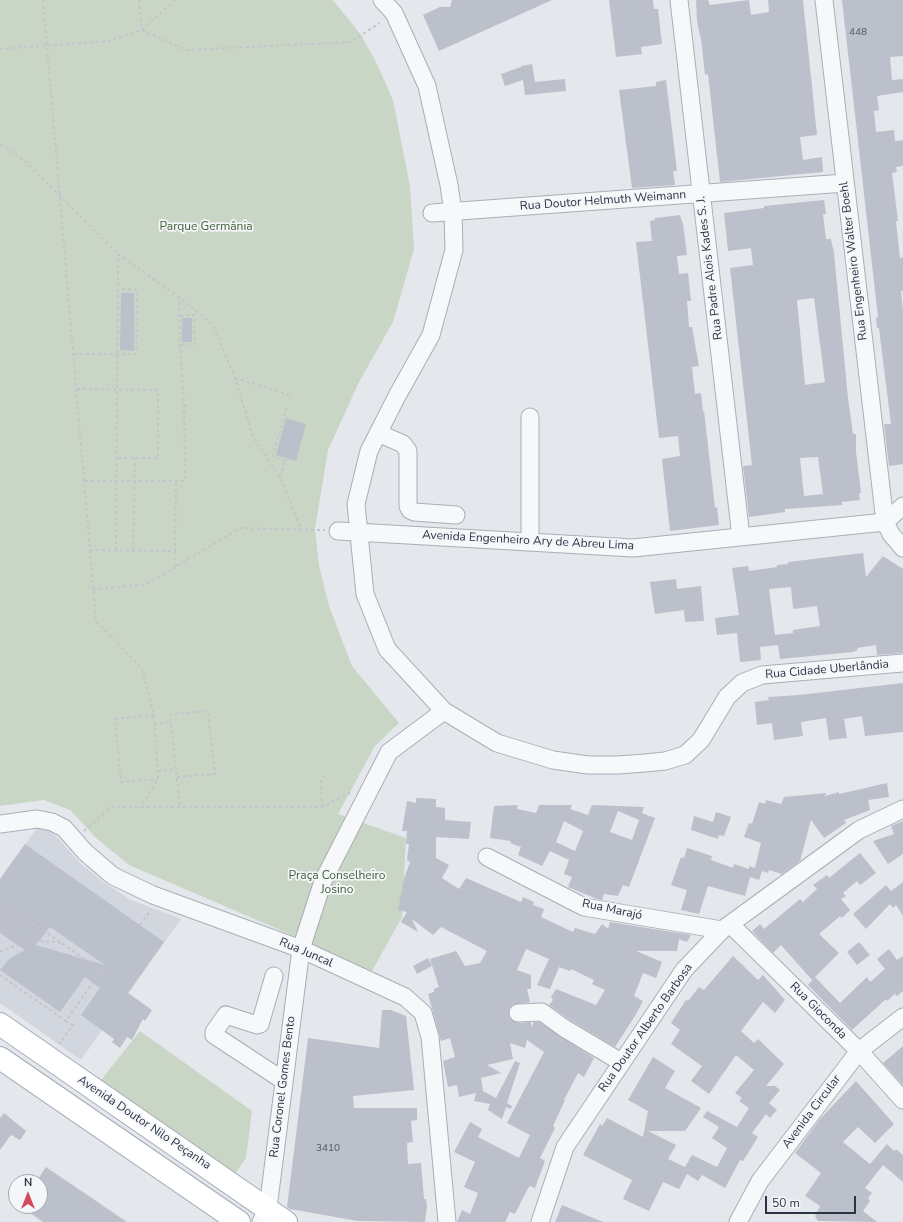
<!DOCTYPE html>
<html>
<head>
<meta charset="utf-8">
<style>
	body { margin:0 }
	#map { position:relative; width:903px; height:1222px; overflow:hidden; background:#e4e7ec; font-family:"Nunito Sans",sans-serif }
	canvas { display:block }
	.north { position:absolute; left:8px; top:1174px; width:40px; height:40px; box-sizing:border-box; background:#f4f6f9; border:1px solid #a4a8b1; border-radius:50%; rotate:0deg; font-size:11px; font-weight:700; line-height:16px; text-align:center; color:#2b3445 }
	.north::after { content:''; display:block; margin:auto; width:14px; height:18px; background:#d1495b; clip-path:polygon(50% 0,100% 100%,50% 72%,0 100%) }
	.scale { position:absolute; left:765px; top:1196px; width:91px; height:18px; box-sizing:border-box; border:2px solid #2b3445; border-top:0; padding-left:5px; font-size:12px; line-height:14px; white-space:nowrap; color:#2b3445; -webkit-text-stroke:3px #f4f6f9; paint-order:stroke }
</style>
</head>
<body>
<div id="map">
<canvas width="903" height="1222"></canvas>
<div class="north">N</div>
<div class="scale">50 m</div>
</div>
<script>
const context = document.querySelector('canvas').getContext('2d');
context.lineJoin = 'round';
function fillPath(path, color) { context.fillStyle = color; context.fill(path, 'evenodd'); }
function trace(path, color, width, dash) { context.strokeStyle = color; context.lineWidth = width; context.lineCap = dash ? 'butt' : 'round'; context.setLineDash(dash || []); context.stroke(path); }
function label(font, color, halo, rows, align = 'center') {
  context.font = font + ' "Nunito Sans",sans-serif'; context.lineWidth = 3.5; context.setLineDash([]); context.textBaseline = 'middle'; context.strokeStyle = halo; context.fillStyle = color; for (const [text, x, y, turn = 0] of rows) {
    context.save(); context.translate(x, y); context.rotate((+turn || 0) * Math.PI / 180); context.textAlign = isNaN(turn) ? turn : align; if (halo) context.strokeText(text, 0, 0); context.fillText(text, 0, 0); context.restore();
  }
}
fillPath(new Path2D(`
	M 39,825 L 43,825 L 58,838 L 79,862 L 103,882 L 131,900 L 181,919 L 81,1060 L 0,1003 L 0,879 Z`), '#d2d6de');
fillPath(new Path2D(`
	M 0,0 L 333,0 L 361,35 L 376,62 L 393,100 L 410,186 L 414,249 L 393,322 L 359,382 L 328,450 L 315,529 L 319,566 L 329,606 L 352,666 L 399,723 L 375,746 L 338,814 L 406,838 L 402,917 L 372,971 L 287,933 L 129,865 L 95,837 L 70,810 L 44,800 L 0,806 Z
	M 140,1031 L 252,1111 L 246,1158 L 235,1174 L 101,1080 Z`), '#c9d6c5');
fillPath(new Path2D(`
	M 452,0 L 552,0 L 439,51 L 423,15 L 440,7 L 450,7 Z
	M 609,0 L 653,0 L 654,9 L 658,9 L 662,44 L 641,47 L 642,54 L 616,57 Z
	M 696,0 L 708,0 L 710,5 L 749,0 L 751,15 L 769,12 L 768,0 L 803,0 L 817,135 L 800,137 L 803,160 L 822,157 L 823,172 L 720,182 L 708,74 L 705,75 L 701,39 L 697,22 Z
	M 842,0 L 903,0 L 903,56 L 890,57 L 892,80 L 903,79 L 903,92 L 877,96 L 879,110 L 874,111 L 876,132 L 894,130 L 895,141 L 903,140 L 903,166 L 896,167 L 897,172 L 892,173 L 898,221 L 896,221 L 900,258 L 903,257 L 903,291 L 901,291 L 903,311 L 903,464 L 889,466 L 884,424 L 891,424 L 879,328 L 877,328 L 876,318 L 878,317 Z
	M 532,64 L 535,82 L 565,79 L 566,91 L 525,95 L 523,80 L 505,86 L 501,74 L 521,67 L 521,66 Z
	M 666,80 L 677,171 L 673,171 L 675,185 L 632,188 L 619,90 L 656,86 L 656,82 Z
	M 824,200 L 826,214 L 823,214 L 826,239 L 831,239 L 834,253 L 848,398 L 853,434 L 856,434 L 856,452 L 861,493 L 859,493 L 860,500 L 842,502 L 842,505 L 785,509 L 785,512 L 749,517 L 743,466 L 752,465 L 730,268 L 753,265 L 751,248 L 728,251 L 724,213 L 764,208 L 764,206 ZM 814,298 L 825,382 L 805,385 L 797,300 ZM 818,457 L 823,494 L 804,496 L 800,458 Z
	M 680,215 L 683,224 L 687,255 L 677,256 L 679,274 L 688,273 L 691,301 L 687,301 L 689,327 L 692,327 L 699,366 L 692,367 L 695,394 L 701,393 L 703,412 L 704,411 L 715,508 L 717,507 L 719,525 L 670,531 L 662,459 L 680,456 L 678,436 L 659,438 L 636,242 L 652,241 L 650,221 L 655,220 L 655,218 Z
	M 121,293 L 134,293 L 134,351 L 120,350 Z
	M 182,318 L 192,318 L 192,342 L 182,342 Z
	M 286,418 L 306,424 L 296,461 L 276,455 Z
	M 863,553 L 866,577 L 883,556 L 903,569 L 903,653 L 877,655 L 876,645 L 857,648 L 858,650 L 853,652 L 780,659 L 778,645 L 760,647 L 761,660 L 740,662 L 737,633 L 717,635 L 715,618 L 739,615 L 732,568 L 748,566 L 749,571 L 777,567 L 777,565 L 788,564 L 788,562 ZM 791,587 L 793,609 L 817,606 L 820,626 L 793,630 L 793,633 L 775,635 L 769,589 Z
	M 676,579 L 677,589 L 701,586 L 704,621 L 685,622 L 684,610 L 655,614 L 650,582 Z
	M 903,683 L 903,732 L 865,736 L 862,716 L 844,719 L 847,738 L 829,740 L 826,718 L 801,722 L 803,736 L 774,740 L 772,723 L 757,725 L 755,702 L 769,700 L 768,697 L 799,695 Z
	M 887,783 L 889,797 L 868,800 L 870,810 L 844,820 L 846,823 L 824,838 L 811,820 L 800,861 L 782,874 L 769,870 L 768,873 L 762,871 L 759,880 L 750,877 L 745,896 L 708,886 L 699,914 L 681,910 L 687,890 L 671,885 L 681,857 L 684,858 L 687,848 L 712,856 L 711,860 L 733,868 L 734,864 L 749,869 L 749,866 L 755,868 L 761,843 L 744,837 L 749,823 L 752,824 L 759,802 L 765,804 L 766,800 L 781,804 L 784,797 L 826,793 L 825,796 L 839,792 L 839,794 Z
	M 416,798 L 436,799 L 436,807 L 445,808 L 445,820 L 471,822 L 469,839 L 436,837 L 436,858 L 449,865 L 442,878 L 459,889 L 466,878 L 521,902 L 523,897 L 534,902 L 533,905 L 544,909 L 541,917 L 573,932 L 575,928 L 595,934 L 602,924 L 608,929 L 610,922 L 691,935 L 687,942 L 679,939 L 677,951 L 636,951 L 662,962 L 656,978 L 643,973 L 634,996 L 643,1001 L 635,1016 L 615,1047 L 570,1020 L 549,1005 L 553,1000 L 551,997 L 556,989 L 596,1005 L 605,990 L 592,984 L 594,980 L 571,969 L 570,971 L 559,967 L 550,989 L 537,985 L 549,959 L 526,949 L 517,970 L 531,975 L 531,989 L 527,989 L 530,1002 L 512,1005 L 509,1009 L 509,1018 L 518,1023 L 531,1022 L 531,1027 L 534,1022 L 539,1022 L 594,1058 L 584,1077 L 578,1073 L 564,1100 L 565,1100 L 553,1126 L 555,1128 L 540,1158 L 545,1161 L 535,1188 L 530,1186 L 528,1188 L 515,1214 L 510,1212 L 505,1222 L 457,1222 L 462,1210 L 470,1214 L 478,1193 L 464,1187 L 475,1162 L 454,1152 L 470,1122 L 482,1129 L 478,1137 L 519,1158 L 530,1135 L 507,1123 L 544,1052 L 527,1040 L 525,1048 L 510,1043 L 513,1059 L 487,1065 L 501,1073 L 481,1078 L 483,1091 L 496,1098 L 515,1061 L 520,1063 L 507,1103 L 512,1106 L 511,1109 L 506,1107 L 502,1119 L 488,1110 L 490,1104 L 474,1101 L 476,1093 L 459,1097 L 457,1085 L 448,1087 L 443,1061 L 455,1057 L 450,1038 L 441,1041 L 428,994 L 434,992 L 434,989 L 439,987 L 430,959 L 456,951 L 465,966 L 480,963 L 487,951 L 441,927 L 433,935 L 412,919 L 418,932 L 401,922 L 407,912 L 398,910 L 404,879 L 410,862 L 407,860 L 409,844 L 406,844 L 407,831 L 402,831 L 407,801 L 416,803 Z
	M 518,805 L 517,809 L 536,813 L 539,805 L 572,805 L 570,809 L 588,815 L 592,805 L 644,807 L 642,813 L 655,818 L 629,887 L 623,885 L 618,896 L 604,894 L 602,900 L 597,899 L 568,887 L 572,877 L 564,874 L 569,860 L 550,851 L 542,866 L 518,855 L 521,847 L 510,843 L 511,841 L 490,838 L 494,806 ZM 618,811 L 639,820 L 632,840 L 610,832 ZM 564,821 L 583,831 L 575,851 L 556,842 Z
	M 716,812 L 731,817 L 724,836 L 719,835 L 718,839 L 691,830 L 694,816 L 713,822 Z
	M 903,821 L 903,854 L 888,864 L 873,841 L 894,834 L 891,826 Z
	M 25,844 L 164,942 L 128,993 L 152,1010 L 145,1021 L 143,1019 L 132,1040 L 127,1037 L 120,1048 L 112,1042 L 114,1039 L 81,1015 L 100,988 L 85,977 L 60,1012 L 0,970 L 10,958 L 25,950 L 0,933 L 0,879 ZM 50,927 L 105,965 L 36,945 Z
	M 860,853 L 876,873 L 860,885 L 857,881 L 843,893 L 846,896 L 841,899 L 850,910 L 842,918 L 840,916 L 819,934 L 839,953 L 812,980 L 781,945 L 773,953 L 752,931 L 760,924 L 764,929 L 800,899 L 803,902 L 817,889 L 813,885 L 827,875 L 829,878 Z
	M 903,882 L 903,916 L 896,905 L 893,908 L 890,904 L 866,929 L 853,914 L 886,885 L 891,891 Z
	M 859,942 L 870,955 L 857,965 L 847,952 Z
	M 889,949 L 897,960 L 903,956 L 903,991 L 897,996 L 895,994 L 887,1001 L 886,999 L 852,1030 L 808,985 L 815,977 L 840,1003 L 867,977 L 870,982 L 885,969 L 877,959 Z
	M 733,956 L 758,980 L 763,975 L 785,1000 L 775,1013 L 763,1002 L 741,1031 L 754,1043 L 758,1039 L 784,1064 L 766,1086 L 775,1086 L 780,1090 L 769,1103 L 777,1110 L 770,1118 L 766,1114 L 752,1133 L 758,1137 L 743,1161 L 740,1160 L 725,1188 L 702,1175 L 698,1181 L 687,1174 L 679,1189 L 663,1182 L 649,1211 L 623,1199 L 632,1180 L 583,1155 L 600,1124 L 602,1126 L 607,1118 L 643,1137 L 648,1111 L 628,1100 L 653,1057 L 675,1071 L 665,1088 L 701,1108 L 685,1131 L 648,1131 L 676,1145 L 668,1159 L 685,1167 L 692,1155 L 717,1167 L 727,1148 L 712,1138 L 719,1127 L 703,1117 L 707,1111 L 737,1127 L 749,1108 L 739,1101 L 742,1098 L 735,1093 L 754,1070 L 736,1055 L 709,1094 L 691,1081 L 702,1066 L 671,1044 L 680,1030 L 671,1023 L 686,1000 L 688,1001 L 699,987 L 704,990 Z
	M 428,958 L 432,966 L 417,974 L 413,966 Z
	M 382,1010 L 391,1010 L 406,1016 L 414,1090 L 353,1096 L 354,1108 L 417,1108 L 417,1120 L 411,1121 L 413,1142 L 407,1143 L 408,1164 L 421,1163 L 424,1199 L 426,1199 L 427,1206 L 425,1222 L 358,1221 L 290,1209 L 287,1207 L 308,1038 L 379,1048 Z
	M 903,1046 L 903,1085 L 883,1063 Z
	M 856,1081 L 894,1124 L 875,1143 L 858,1127 L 843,1142 L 870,1164 L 887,1144 L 894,1151 L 896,1149 L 903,1155 L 903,1182 L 883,1165 L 865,1188 L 872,1193 L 868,1198 L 870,1201 L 863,1211 L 877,1222 L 818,1221 L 815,1216 L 820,1206 L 805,1196 L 821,1173 L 795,1153 L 820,1119 Z
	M 4,1113 L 26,1131 L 20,1140 L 11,1135 L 0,1150 L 0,1118 Z
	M 46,1167 L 127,1222 L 43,1222 L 20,1206 L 40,1206 L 40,1182 L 36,1182 Z
	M 562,1205 L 603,1222 L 555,1222 Z`), '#bbc0ca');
const minor = new Path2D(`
	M 382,0 L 394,13 L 427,86 L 449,185 L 453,212 L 454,250 L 431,335 L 397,396 L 369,451 L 356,504 L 365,594 L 387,649 L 444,711 L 497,743 L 553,760 L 588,765 L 618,765 L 645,763 L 665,761 L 685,755 L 701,740 L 727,697 L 742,683 L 762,675 L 903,663
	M 679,0 L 741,537
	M 824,0 L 885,522 L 891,534 L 903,548
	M 432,213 L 845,183
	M 530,417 L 530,542
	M 378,433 L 403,444 L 408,451 L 408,506 L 410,510 L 414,512 L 456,515
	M 338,531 L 633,548 L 885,522 L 903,506
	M 0,824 L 37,819 L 52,822 L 64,828 L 85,852 L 113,876 L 153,895 L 301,949 L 405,997 L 423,1013 L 430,1037 L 447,1222
	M 487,857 L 584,907 L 722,930
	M 731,925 L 859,1051 L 903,1100
	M 274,976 L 260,1024 L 257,1025 L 226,1015 L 214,1032 L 214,1035 L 284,1081
	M 518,1013 L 542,1012 L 564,1028 L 621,1062
	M 261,1222 L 268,1208 L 301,949 L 323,881 L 389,752 L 444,711
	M 540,1222 L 565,1147 L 684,970 L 722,930 L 859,830 L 903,809
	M 738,1222 L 760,1181 L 859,1051 L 903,1017`);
const major = new Path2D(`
	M 0,1024 L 286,1222
	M 0,1058 L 239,1222`);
trace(minor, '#a9aeb7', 19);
trace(major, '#a3abb8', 24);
trace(new Path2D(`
	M 43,0 L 96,621 L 142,669 L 154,715 L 158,779 L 141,807
	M 139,0 L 142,30
	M 142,30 L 186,50 L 350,42 L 380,23
	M 0,49 L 109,41 L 142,30 L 175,0
	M 0,144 L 25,161 L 118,254 L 179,297 L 213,325 L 235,378 L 253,437 L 280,477 L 301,529
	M 180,316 L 194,315 L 195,344 L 180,344
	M 74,354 L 136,354 L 137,290 L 118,289
	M 235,378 L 290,395
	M 77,389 L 158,390 L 158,458 L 117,458
	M 184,406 L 190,404
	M 285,461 L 273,456 L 287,406
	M 280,477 L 286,458
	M 85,481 L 185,481 L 184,406 L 180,344 L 179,297
	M 90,550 L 175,551 L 176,481
	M 116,550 L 118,254
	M 133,550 L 135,458
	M 175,551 L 176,566
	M 93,590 L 147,584 L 240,528 L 325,530
	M 154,715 L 115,719 L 121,782 L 158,779
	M 154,724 L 171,722
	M 158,771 L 176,769
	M 177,777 L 215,774 L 208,711 L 170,714 L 180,807
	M 322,807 L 321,780 L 325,776
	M 84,831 L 111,807 L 322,807 L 349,793 L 352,795
	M 140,925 L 151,910
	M 0,933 L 16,911 L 101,971 L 66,1021 L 73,1025 L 59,1044
	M 0,952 C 24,942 35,939 61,943
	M 0,975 L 66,1021`), '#c2c5cb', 2, [3, 3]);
trace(minor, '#f7f8fa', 17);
trace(major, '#fff', 22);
label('10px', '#4f5766', null, [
	["448",858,33],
	["3410",328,1149]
]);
label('12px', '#2b3445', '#f4f6f9', [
	["Rua Doutor Helmuth Weimann",603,201,-4],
	["Rua Engenheiro Walter Boehl",854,261,-97],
	["Rua Padre Alois Kades S. J.",710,268,-97],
	["Avenida Engenheiro Ary de Abreu Lima",528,541,3],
	["Rua Cidade Uberlândia",827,670,-5],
	["Rua Marajó",612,910,12],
	["Rua Juncal",306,953,23],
	["Rua Gioconda",818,1011,45],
	["Rua Doutor Alberto Barbosa",646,1028,-55],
	["Rua Coronel Gomes Bento",283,1087,-83],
	["Avenida Circular",812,1112,-53],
	["Avenida Doutor Nilo Peçanha",144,1123,34]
]);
label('12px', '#3f6138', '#f4f6f9', [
	["Parque Germânia",206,227],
	["Praça Conselheiro",337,876],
	["Josino",337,890]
]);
</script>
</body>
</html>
